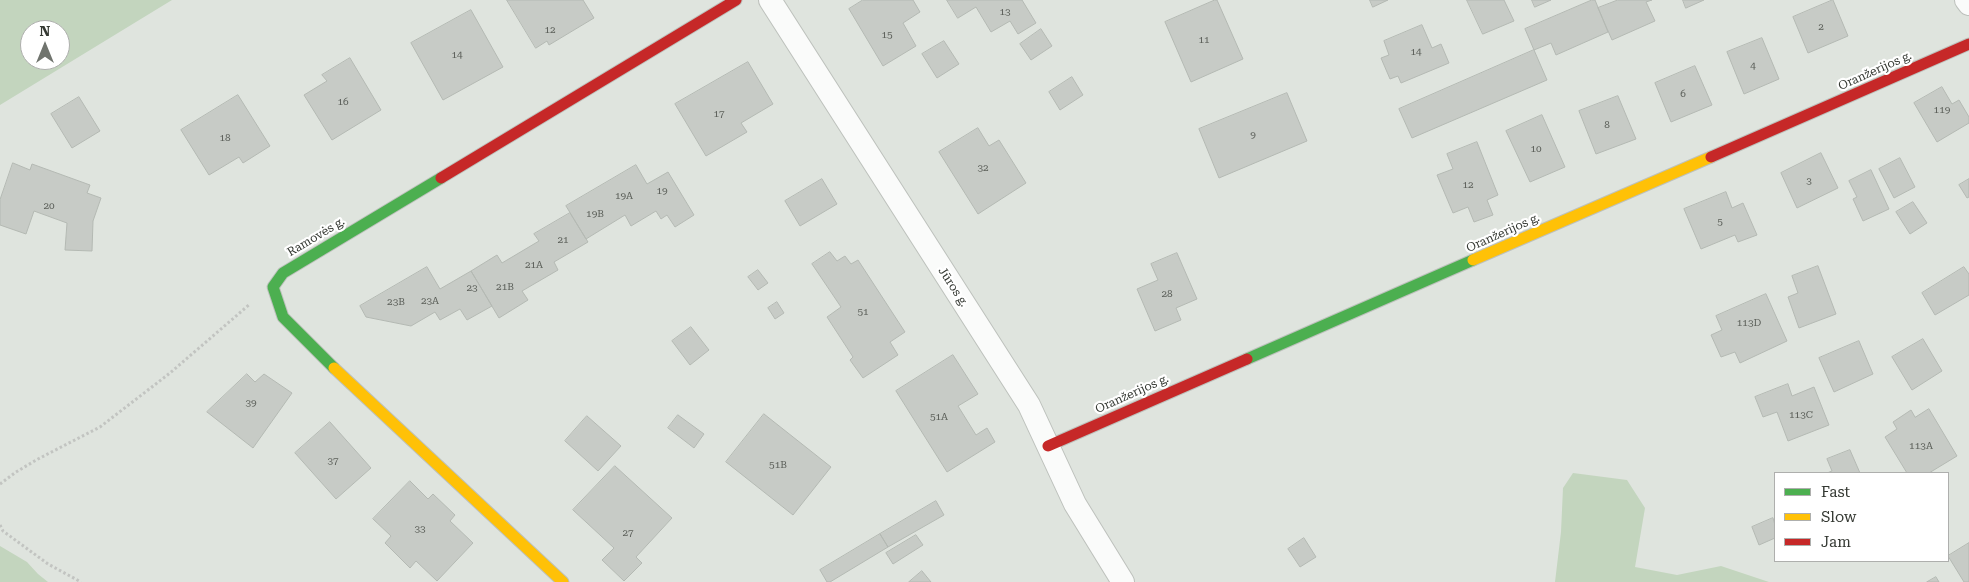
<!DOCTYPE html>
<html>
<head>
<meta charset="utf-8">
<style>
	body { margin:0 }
	#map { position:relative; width:1969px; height:582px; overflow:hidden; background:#dfe4de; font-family:"Roboto Serif",serif }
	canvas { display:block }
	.legend { position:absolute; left:1774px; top:472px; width:175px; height:90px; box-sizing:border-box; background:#fff; border:1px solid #aeafad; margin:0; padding:6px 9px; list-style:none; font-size:15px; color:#343832 }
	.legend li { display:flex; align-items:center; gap:10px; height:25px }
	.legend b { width:25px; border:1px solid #aeafad }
	.north { position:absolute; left:20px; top:20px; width:50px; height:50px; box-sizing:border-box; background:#fff; border:1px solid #aeafad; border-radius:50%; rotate:0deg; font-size:14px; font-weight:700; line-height:20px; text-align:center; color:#343832 }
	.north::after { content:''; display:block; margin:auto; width:18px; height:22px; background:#70746e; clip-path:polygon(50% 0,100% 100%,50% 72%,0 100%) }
</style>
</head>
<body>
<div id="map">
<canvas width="1969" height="582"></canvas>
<ul class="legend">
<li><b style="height:6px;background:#4caf50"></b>Fast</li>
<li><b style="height:6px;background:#ffc107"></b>Slow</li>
<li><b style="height:6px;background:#c62828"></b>Jam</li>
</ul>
<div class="north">N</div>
</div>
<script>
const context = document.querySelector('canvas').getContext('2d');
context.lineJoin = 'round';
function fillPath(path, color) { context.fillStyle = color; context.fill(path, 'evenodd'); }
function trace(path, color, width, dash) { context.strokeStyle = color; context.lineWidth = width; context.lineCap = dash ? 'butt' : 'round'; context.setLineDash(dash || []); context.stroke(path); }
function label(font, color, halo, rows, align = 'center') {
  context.font = font + ' "Roboto Serif",serif'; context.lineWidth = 4.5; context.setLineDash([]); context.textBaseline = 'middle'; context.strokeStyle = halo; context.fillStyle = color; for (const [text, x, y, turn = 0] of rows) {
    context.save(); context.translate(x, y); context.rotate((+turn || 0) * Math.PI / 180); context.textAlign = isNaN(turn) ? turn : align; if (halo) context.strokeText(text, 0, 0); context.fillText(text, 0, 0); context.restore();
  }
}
fillPath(new Path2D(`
	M 0,0 L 172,0 L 0,105 ZM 30,30 L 60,30 L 60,60 L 30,60 Z
	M 1573,473 L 1627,480 L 1645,508 L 1635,567 L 1677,575 L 1721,566 L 1769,582 L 1555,582 L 1561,532 L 1563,488 Z
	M 0,546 L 27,562 L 38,574 L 48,582 L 0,582 Z`), '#c3d5be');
const building = new Path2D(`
	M 507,0 L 583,0 L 594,18 L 549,45 L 547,41 L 536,48 Z
	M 863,0 L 913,0 L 920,12 L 903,23 L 916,46 L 883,66 L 849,9 Z
	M 947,0 L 1022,0 L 1036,23 L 1018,34 L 1010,21 L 991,32 L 976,7 L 958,18 Z
	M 1215,0 L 1217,0 L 1243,59 L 1191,82 L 1165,22 Z
	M 1370,0 L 1388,0 L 1373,7 Z
	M 1467,0 L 1504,0 L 1514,21 L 1483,34 Z
	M 1532,0 L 1551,0 L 1535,7 Z
	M 1592,0 L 1595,0 L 1608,32 L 1556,55 L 1551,43 L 1534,50 L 1525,29 Z
	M 1618,0 L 1652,0 L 1646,2 L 1655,21 L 1612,40 L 1598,8 Z
	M 1683,0 L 1704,0 L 1686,8 Z
	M 1833,0 L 1848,36 L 1808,53 L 1793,17 Z
	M 471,10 L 503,67 L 443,100 L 411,43 Z
	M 1422,25 L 1432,48 L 1441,44 L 1449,63 L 1401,83 L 1398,76 L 1390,79 L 1381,58 L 1389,55 L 1384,41 Z
	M 1041,29 L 1052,46 L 1031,60 L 1020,44 Z
	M 1762,38 L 1779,79 L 1744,94 L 1727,52 Z
	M 944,41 L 959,64 L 937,78 L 922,54 Z
	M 1534,50 L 1547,80 L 1412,138 L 1399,109 Z
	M 350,58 L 381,110 L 332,140 L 304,95 L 327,81 L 322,75 Z
	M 748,62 L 773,104 L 741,123 L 747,132 L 706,156 L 675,104 Z
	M 1695,66 L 1712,105 L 1671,122 L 1655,83 Z
	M 1072,77 L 1083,95 L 1060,110 L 1049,92 Z
	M 1942,87 L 1952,104 L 1959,100 L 1969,117 L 1969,123 L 1937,142 L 1914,103 Z
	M 1287,93 L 1307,141 L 1219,178 L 1199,129 Z
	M 238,95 L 270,146 L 243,163 L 239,157 L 209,175 L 181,130 Z
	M 1618,96 L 1636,139 L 1596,154 L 1579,111 Z
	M 79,97 L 100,131 L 72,148 L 51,114 Z
	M 1542,115 L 1565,167 L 1530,182 L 1506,131 Z
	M 978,128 L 989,146 L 999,140 L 1026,183 L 978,214 L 939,152 Z
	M 1477,142 L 1498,195 L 1487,200 L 1493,215 L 1474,222 L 1468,207 L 1453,213 L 1437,175 L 1453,169 L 1447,154 Z
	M 1821,153 L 1838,188 L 1797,208 L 1781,173 Z
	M 1900,158 L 1915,187 L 1894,198 L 1879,169 Z
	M 13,163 L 30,170 L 32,164 L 90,185 L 87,193 L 101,198 L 93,221 L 92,251 L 65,250 L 67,223 L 34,211 L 26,234 L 0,225 L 0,200 Z
	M 636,165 L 647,184 L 668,172 L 694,215 L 675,227 L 667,215 L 661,219 L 656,211 L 631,226 L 625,215 L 586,239 L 566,206 Z
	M 1871,170 L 1889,209 L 1863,221 L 1853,199 L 1857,197 L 1849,181 Z
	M 822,179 L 837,204 L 800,226 L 785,201 Z
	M 1969,179 L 1969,197 L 1967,198 L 1959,185 Z
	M 1726,192 L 1732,208 L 1743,203 L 1757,235 L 1738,242 L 1735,235 L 1701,249 L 1684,209 Z
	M 1913,202 L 1927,223 L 1910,234 L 1896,212 Z
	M 570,213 L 588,242 L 554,262 L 558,270 L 522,291 L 528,300 L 499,318 L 471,271 L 497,255 L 502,263 L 539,241 L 534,234 Z
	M 830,252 L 837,261 L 845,256 L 851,264 L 858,260 L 905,332 L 890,342 L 898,355 L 863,378 L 850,360 L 853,357 L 827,317 L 841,307 L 812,264 Z
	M 1177,253 L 1197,299 L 1176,308 L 1181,320 L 1155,331 L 1137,289 L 1158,280 L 1151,264 Z
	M 1818,266 L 1836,314 L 1799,328 L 1788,297 L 1798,293 L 1792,276 Z
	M 427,267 L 440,289 L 471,271 L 492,306 L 467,320 L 460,309 L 440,320 L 435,312 L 411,326 L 366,317 L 360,306 Z
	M 1964,267 L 1969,274 L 1969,295 L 1935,315 L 1922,293 Z
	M 758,270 L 768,283 L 758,290 L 748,277 Z
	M 1766,294 L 1787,341 L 1740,363 L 1735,352 L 1721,357 L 1711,335 L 1722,330 L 1716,316 Z
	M 777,302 L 784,313 L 775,319 L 768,308 Z
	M 691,327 L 709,350 L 690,365 L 672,341 Z
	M 1923,339 L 1942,371 L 1912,390 L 1892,357 Z
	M 1859,341 L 1873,374 L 1834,392 L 1819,358 Z
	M 953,355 L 978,394 L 958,406 L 976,435 L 987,428 L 995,442 L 947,472 L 896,391 Z
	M 247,374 L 255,382 L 264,374 L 292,393 L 253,448 L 207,412 Z
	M 1788,384 L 1792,396 L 1814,387 L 1829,425 L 1788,441 L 1777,412 L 1763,417 L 1755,397 Z
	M 1929,409 L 1957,456 L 1929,473 L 1907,473 L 1885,437 L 1897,429 L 1893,422 L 1911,410 L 1915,417 Z
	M 764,414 L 831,467 L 793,515 L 726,462 Z
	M 678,415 L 704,434 L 694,448 L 668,428 Z
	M 587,416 L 621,446 L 598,471 L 565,441 Z
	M 330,422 L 371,468 L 336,499 L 295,453 Z
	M 1850,450 L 1860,473 L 1827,473 L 1832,471 L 1827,459 Z
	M 615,466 L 672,518 L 636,557 L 642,563 L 624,581 L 602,560 L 614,548 L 573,510 Z
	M 410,481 L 428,499 L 433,494 L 455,515 L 450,521 L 473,543 L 437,581 L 416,561 L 410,568 L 385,543 L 391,536 L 373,519 Z
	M 936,501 L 944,515 L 888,547 L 880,534 Z
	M 1773,518 L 1775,525 L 1775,538 L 1759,545 L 1752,527 Z
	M 880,534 L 888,547 L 830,582 L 827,582 L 820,570 Z
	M 916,535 L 923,545 L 893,564 L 886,553 Z
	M 1304,538 L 1316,557 L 1300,567 L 1288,549 Z
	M 1969,543 L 1969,582 L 1964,582 L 1948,556 Z
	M 922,571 L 931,582 L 909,582 Z
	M 1936,577 L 1939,582 L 1927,582 Z`);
fillPath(building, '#c7cbc6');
trace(building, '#b4b9b3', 1);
const street = new Path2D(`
	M 770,0 L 1029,405 L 1075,504 L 1123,582
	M 1966,0 L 1969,4`);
const fast = new Path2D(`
	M 1247,359 L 1473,260
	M 334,368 L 283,317 L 273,287 L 283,273 L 441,178`);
const slow = new Path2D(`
	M 1473,260 L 1711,157
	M 334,368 L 563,582`);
const jam = new Path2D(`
	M 1711,157 L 1969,44
	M 441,178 L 736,0
	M 1048,446 L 1247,359`);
trace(street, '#bdc1bc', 24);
trace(fast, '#bdc1bc', 13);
trace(slow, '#bdc1bc', 13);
trace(jam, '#bdc1bc', 13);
trace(new Path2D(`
	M 0,484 L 16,472 L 38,459 L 100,427 L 170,373 L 250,304
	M 0,525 L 3,531 L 48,564 L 81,582`), '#c2c4c1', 3, [2.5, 2.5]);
trace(street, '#fafbfa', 22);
trace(fast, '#4caf50', 11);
trace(slow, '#ffc107', 11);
trace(jam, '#c62828', 11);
label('10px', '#5b5f59', null, [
	["13",1005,12],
	["2",1821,27],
	["12",550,30],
	["15",887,35],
	["11",1204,40],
	["14",1416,52],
	["14",457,55],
	["4",1753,66],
	["6",1683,94],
	["16",343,102],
	["119",1942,110],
	["17",719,114],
	["8",1607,125],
	["9",1253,135],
	["18",225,138],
	["10",1536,149],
	["32",983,168],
	["3",1809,181],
	["12",1468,185],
	["19",662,191],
	["19A",624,196],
	["20",49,206],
	["19B",595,214],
	["5",1720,222],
	["21",563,240],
	["21A",534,265],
	["21B",505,287],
	["23",472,288],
	["28",1167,294],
	["23A",430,301],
	["23B",396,302],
	["51",863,312],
	["113D",1749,323],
	["39",251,403],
	["113C",1801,415],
	["51A",939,417],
	["113A",1921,446],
	["37",333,461],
	["51B",778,465],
	["33",420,529],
	["27",628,533]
]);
label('12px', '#343832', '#fff', [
	["Oranžerijos g.",1875,71,-24],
	["Oranžerijos g.",1503,233,-24],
	["Ramovės g.",316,237,-31],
	["Jūros g.",953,287,57],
	["Oranžerijos g.",1132,394,-24]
]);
</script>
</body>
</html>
